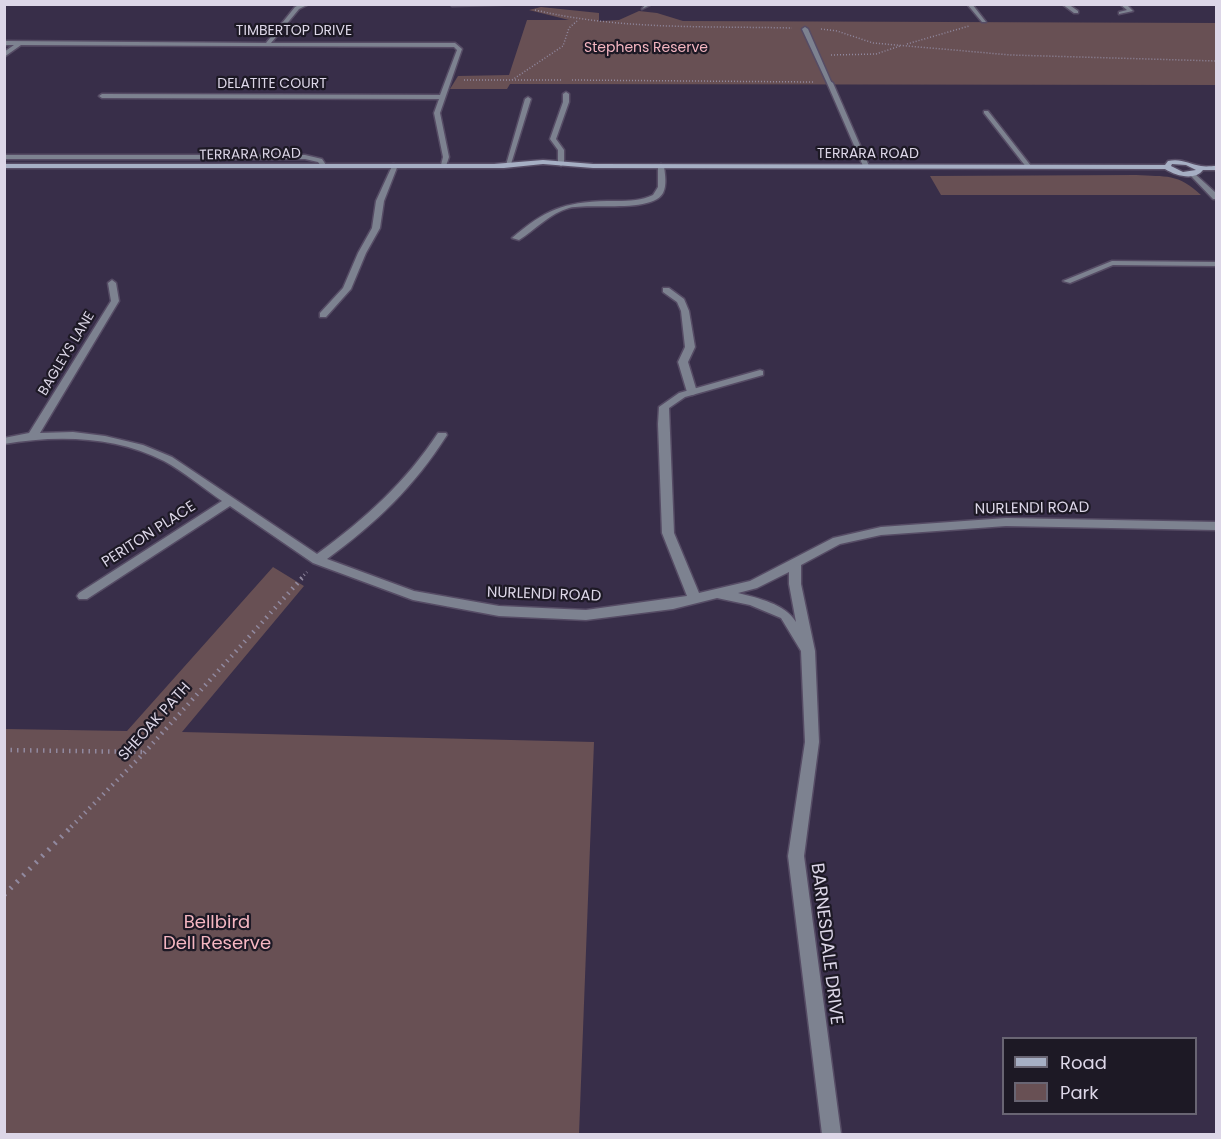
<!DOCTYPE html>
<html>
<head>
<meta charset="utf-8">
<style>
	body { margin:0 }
	#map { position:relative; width:1221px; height:1139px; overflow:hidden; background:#382e49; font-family:Poppins,sans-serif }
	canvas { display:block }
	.frame { position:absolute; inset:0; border:6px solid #dcd6e7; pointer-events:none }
	.legend { position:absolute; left:1002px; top:1037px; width:195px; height:78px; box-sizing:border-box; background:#1d1925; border:2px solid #696573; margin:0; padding:8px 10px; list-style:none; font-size:18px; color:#dcd6e7 }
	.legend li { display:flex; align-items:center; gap:12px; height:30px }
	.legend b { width:30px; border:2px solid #696573 }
</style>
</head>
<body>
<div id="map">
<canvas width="1221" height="1139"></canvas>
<div class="frame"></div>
<ul class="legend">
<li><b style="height:8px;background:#a6afc4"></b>Road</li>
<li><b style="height:16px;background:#685054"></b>Park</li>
</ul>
</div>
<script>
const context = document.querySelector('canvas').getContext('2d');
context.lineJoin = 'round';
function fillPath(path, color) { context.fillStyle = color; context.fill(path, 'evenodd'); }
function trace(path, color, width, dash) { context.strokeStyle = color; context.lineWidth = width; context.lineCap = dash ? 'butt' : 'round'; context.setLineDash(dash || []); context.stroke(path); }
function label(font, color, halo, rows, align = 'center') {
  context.font = font + ' Poppins,sans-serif'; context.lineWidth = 4.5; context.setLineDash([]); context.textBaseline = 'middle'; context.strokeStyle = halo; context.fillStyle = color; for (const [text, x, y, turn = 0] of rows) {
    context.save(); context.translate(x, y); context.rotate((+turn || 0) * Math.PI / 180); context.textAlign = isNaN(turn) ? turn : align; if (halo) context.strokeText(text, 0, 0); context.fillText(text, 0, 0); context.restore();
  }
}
fillPath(new Path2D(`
	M 541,7 L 599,13 L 599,21 L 619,20 L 639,11 L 657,13 L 683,21 L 1216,23 L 1216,85 L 510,84 L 507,89 L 450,89 L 458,76 L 509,75 L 527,20 L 569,20 L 529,10 Z
	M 1136,175 C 1166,177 1178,173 1201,195 L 941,195 L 930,176 Z
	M 273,567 L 304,586 L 182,732 L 594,742 L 579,1134 L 5,1134 L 5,729 L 127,731 Z`), '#685054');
const service = new Path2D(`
	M 1068,4 L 1078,11 L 1078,13 L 1074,13 L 1062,4 Z
	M 1120,4 L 1126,4 L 1133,11 L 1119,14 L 1119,12 L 1127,10 Z
	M 805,27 L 808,29 L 832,84 L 827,83 L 802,29 Z
	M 566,92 L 569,94 L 569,102 L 556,139 L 564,150 L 564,164 L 561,166 L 558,164 L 558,150 L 550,139 L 563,102 L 563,94 Z
	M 528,97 L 531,99 L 511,164 L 506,165 L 525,99 Z
	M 663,288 L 669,288 L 684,299 L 689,311 L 695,347 L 688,362 L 697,392 L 695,394 L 692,395 L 687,392 L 678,362 L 685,347 L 681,311 L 677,302 L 663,292 Z`);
const minor = new Path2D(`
	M 301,4 L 309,4 L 299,9 L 271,43 L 455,43 L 462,49 L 440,113 L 449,157 L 446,166 L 441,165 L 443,157 L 434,113 L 439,99 L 102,98 L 99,96 L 102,94 L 440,95 L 457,50 L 454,47 L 21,45 L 4,57 L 4,52 L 14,45 L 4,45 L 4,41 L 266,43 L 295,7 Z
	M 450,4 L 525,4 L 452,6 Z
	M 646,4 L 652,4 L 642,9 Z
	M 967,4 L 972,4 L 986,22 L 982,22 Z
	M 830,81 L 833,83 L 869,166 L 868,167 L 863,166 L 827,83 Z
	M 984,111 L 988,111 L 1031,166 L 1031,168 L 1027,168 L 984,113 Z
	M 4,155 L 305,155 L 322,159 L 326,165 L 321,166 L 318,162 L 305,159 L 4,159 Z
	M 393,164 L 398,165 L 384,201 L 380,228 L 366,253 L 351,289 L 326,317 L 320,317 L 320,313 L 343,288 L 358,253 L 372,228 L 376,201 Z
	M 661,164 L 664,166 C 665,175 667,185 663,193 C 652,213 590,203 569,208 C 550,213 535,230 519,240 L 512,238 C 545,210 563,202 607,201 C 622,201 639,202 653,195 L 658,187 L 658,166 Z
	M 1191,174 L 1195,174 L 1216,193 L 1216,199 L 1213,199 L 1191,176 Z
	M 1112,261 L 1216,262 L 1216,266 L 1113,265 L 1070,283 L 1063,281 Z
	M 112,280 L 116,283 L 119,301 L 40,433 L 73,432 L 105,436 L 143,445 L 172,457 L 317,554 C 365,519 406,482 438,433 L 446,433 L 447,435 C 414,487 376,523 327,559 L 414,591 L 499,606 L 586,610 L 687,596 L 662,533 L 658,424 L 659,407 L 679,393 L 760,370 L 763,371 L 763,375 L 685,397 L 669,408 L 674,533 L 699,593 L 750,581 L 833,538 L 881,527 L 1006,518 L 1216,522 L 1216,530 L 1006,526 L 881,535 L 840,544 L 801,565 L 801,584 L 815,651 L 819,742 L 804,856 L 841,1134 L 822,1134 L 788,856 L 805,742 L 801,651 L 781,618 L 750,605 L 717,598 L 673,609 L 586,620 L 499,616 L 413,600 L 313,563 L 230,506 L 87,599 L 79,599 L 77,596 L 79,593 L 222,501 C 203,488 184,472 164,461 C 115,436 57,435 4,444 L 4,438 L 29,433 L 111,301 L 108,283 ZM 789,572 L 789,584 L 796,622 C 785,604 758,598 738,593 L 757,588 Z`);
const secondary = new Path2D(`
	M 543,160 L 593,164 L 1165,165 L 1168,161 C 1181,158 1189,164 1201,166 C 1206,167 1212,166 1216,166 L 1216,170 L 1203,170 C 1195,181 1176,176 1165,169 L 593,168 L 543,164 L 504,168 L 4,168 L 4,164 L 494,164 ZM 1172,164 L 1186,165 L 1196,170 L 1183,172 L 1171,166 Z`);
trace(service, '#564c65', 3);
trace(minor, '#564c65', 3);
trace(secondary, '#564c65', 3);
trace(new Path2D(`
	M 535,10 C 620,30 705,26 792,28
	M 821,29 L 837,31 L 873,43 L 1011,55 L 1216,61
	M 907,44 L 969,26
	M 831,55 L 876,54 L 900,46
	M 464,80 L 561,80
	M 512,80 L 563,46 L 569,28 L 577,21
	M 572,80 L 813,82`), '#91899f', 1.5, [1, 2]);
trace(new Path2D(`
	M 301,578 L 307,572`), '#91899f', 3, [1, 3]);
trace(new Path2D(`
	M 4,750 L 145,752
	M 71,827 L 145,752 L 303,577`), '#91899f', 4.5, [1.5, 5]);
trace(new Path2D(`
	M 4,895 L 73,825`), '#91899f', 5, [2, 7]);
fillPath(service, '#7d8290');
fillPath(minor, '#7d8290');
fillPath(secondary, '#a6afc4');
label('14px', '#dcd6e7', '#1d1925', [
	["TIMBERTOP DRIVE",294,31],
	["DELATITE COURT",272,84],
	["TERRARA ROAD",868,154],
	["TERRARA ROAD",250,155,-1],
	["BAGLEYS LANE",67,354,-59]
]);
label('14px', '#f4b6c1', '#1d1925', [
	["Stephens Reserve",646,48]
]);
label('15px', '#dcd6e7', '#1d1925', [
	["NURLENDI ROAD",1032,509,-1],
	["PERITON PLACE",149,535,-33],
	["NURLENDI ROAD",544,595,2],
	["SHEOAK PATH",155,722,-48]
]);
label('18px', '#f4b6c1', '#1d1925', [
	["Bellbird",217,923],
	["Dell Reserve",217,944]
]);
label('18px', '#dcd6e7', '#1d1925', [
	["BARNESDALE DRIVE",826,944,83]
]);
</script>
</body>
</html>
